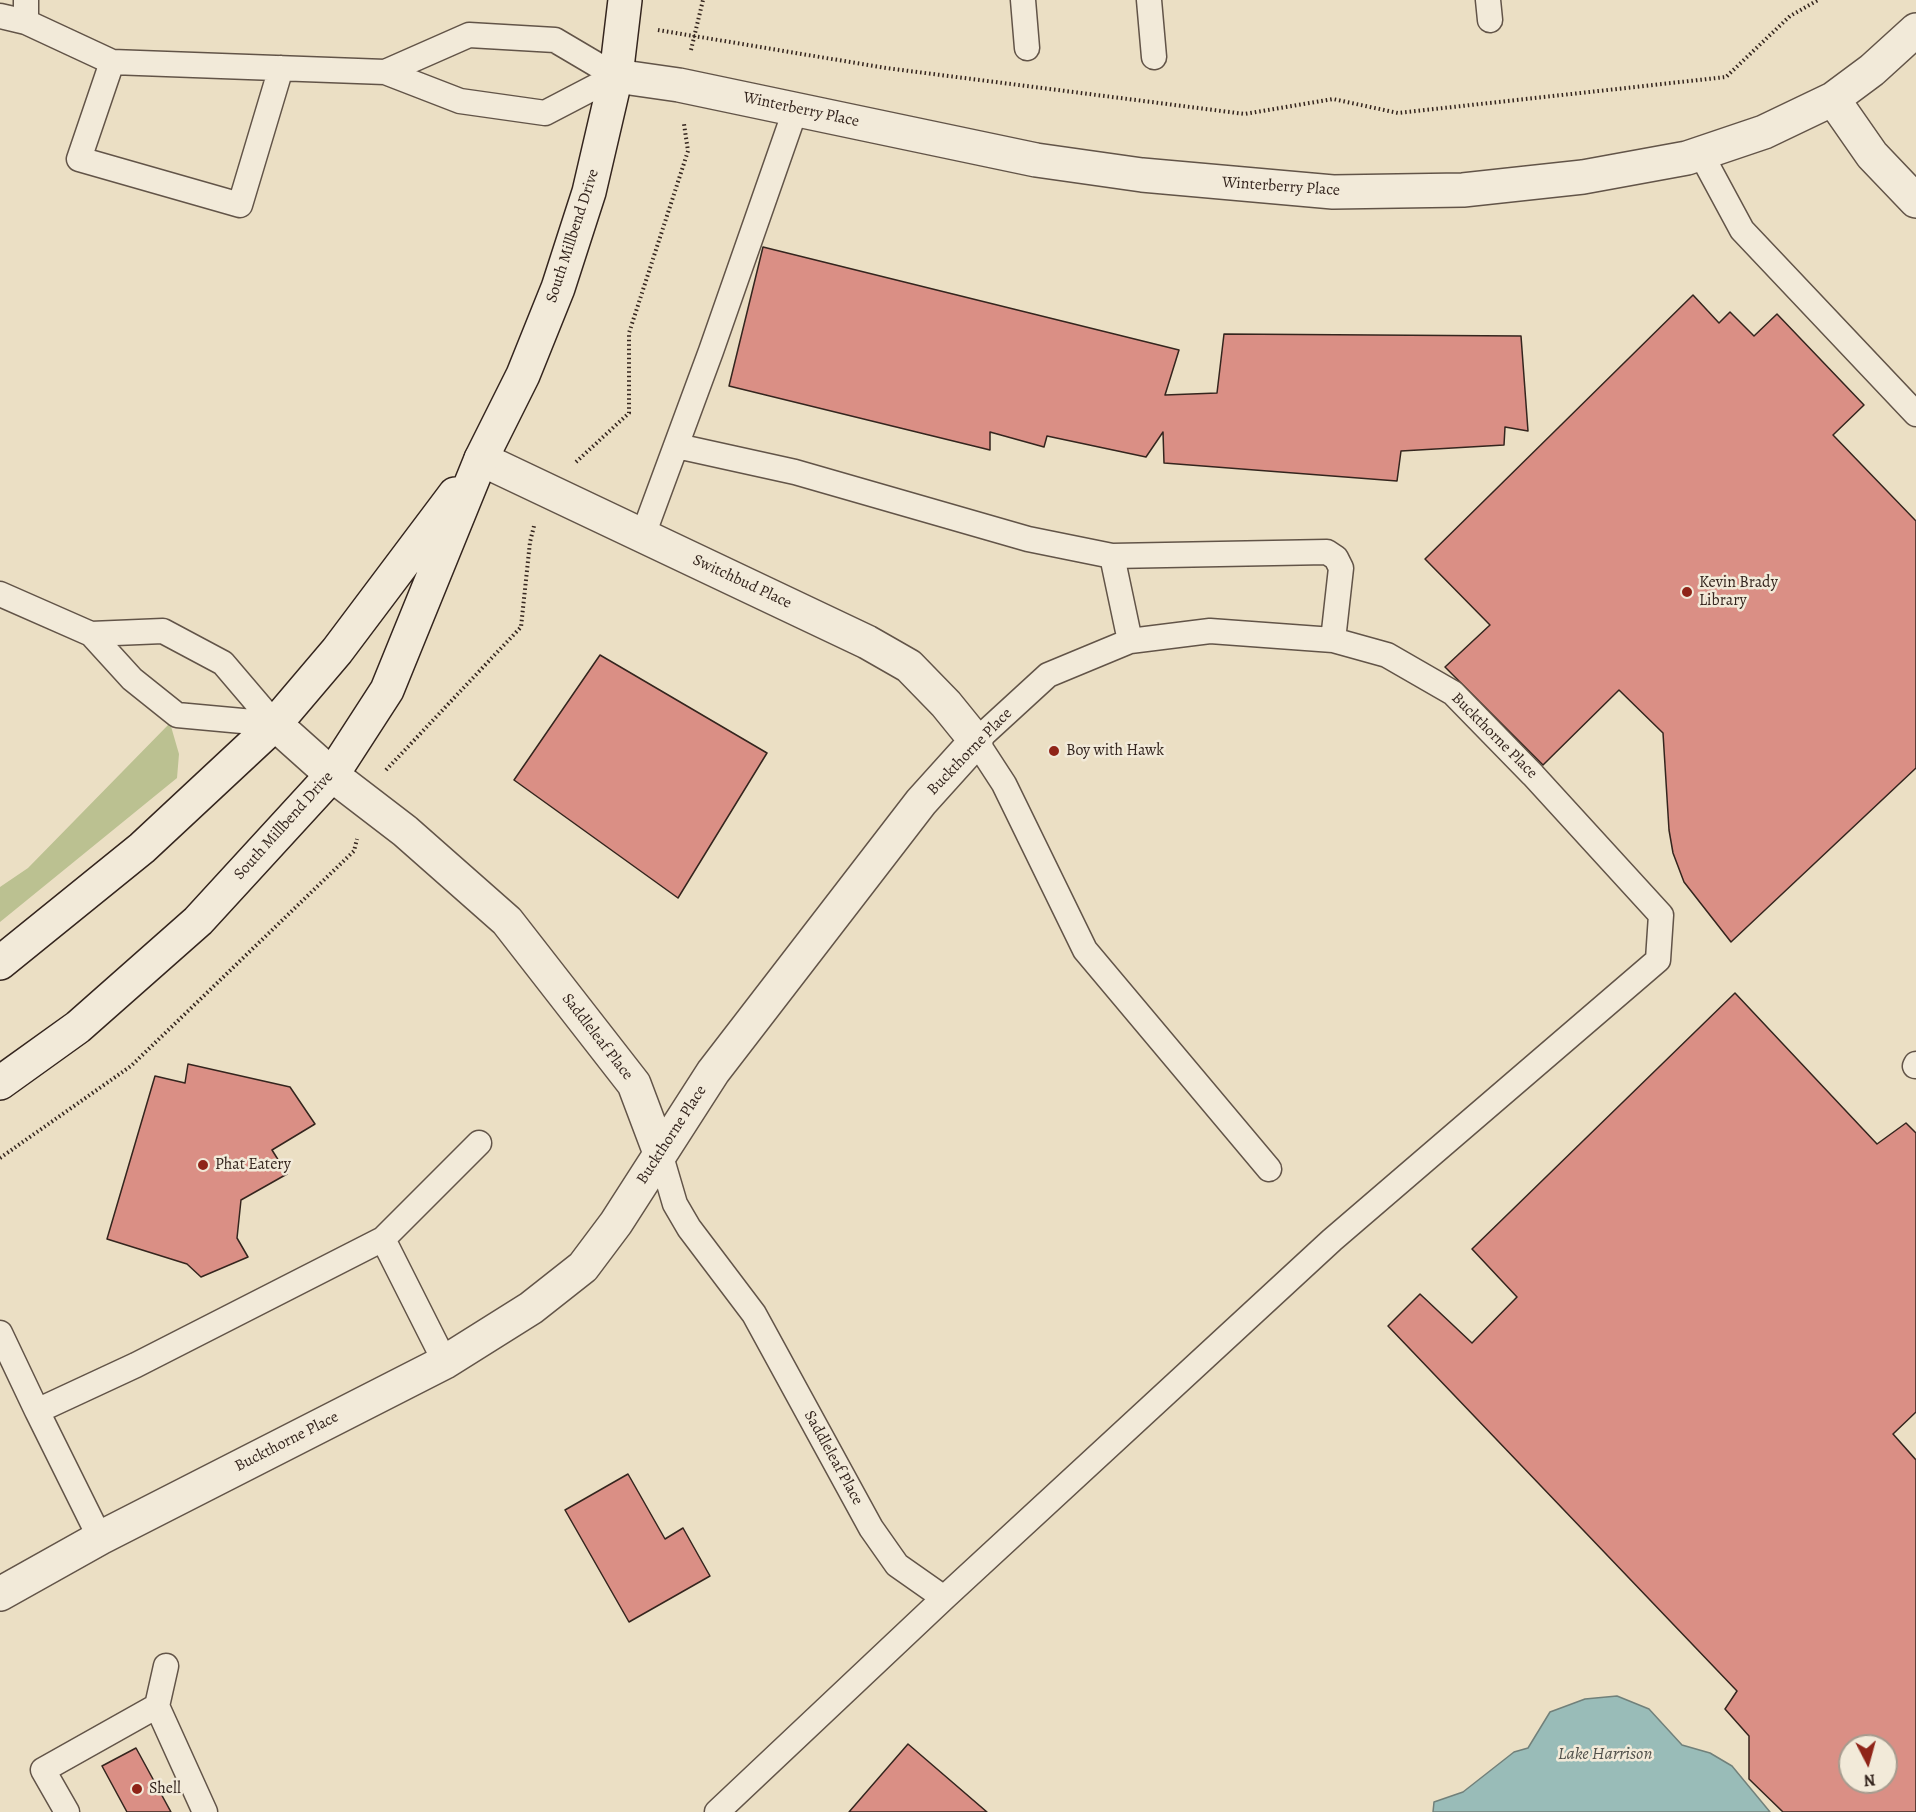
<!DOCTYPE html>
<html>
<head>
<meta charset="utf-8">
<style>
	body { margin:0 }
	#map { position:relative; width:1916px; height:1812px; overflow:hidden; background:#ebdfc4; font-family:Alegreya,serif }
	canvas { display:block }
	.north { position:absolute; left:1838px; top:1734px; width:60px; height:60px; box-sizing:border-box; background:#f2ead9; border:2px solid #a69b8e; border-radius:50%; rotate:174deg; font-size:16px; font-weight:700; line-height:24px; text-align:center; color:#34251e }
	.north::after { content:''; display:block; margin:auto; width:21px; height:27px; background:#8f2418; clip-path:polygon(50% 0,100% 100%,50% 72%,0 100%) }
</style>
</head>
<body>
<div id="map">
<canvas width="1916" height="1812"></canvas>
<div class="north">N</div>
</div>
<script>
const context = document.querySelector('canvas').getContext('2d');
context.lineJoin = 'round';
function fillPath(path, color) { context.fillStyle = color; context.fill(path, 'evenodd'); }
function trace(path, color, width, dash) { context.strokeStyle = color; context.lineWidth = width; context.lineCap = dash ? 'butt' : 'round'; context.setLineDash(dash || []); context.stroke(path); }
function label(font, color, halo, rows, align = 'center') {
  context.font = font + ' Alegreya,serif'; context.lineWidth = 5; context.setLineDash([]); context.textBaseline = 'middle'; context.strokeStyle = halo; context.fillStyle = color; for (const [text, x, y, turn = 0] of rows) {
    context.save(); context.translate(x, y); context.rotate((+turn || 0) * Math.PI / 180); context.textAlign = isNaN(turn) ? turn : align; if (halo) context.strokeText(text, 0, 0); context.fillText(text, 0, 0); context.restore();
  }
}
fillPath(new Path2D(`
	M 170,723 L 179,754 L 177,778 L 0,922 L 0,887 L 28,868 Z`), '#bbc191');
const water = new Path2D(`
	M 1617,1696 L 1649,1709 L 1682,1745 L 1710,1753 L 1732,1766 L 1770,1812 L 1433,1812 L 1434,1802 L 1463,1792 L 1514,1752 L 1528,1748 L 1550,1712 L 1585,1699 Z`);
fillPath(water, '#99bcb8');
trace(water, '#71807a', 1.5);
const building = new Path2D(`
	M 763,247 L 1179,350 L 1165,395 L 1217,393 L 1224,334 L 1521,336 L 1528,431 L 1505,427 L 1504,445 L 1401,451 L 1397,481 L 1164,463 L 1163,432 L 1146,457 L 1047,436 L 1044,447 L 990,432 L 990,450 L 729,386 Z
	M 1693,295 L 1719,323 L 1730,312 L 1754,336 L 1777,314 L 1864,405 L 1833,435 L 1916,521 L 1916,768 L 1731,942 L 1684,882 L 1673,853 L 1669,830 L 1663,733 L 1619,690 L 1543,765 L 1445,667 L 1490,625 L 1425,559 Z
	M 600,655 L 767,753 L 678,898 L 514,780 Z
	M 1735,993 L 1877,1144 L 1906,1123 L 1916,1133 L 1916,1412 L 1893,1434 L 1916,1460 L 1916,1812 L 1783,1812 L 1749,1779 L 1749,1736 L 1725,1709 L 1737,1691 L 1388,1326 L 1420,1294 L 1472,1343 L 1517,1297 L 1472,1249 ZM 1850,1746 L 1886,1746 L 1886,1782 L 1850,1782 Z
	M 188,1064 L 290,1087 L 315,1124 L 272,1150 L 287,1174 L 241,1200 L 237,1238 L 248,1257 L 201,1277 L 187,1264 L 107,1239 L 155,1076 L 185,1083 Z
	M 628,1474 L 665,1539 L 683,1528 L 710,1576 L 629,1622 L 565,1510 Z
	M 908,1744 L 987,1812 L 849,1812 Z
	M 136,1748 L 171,1812 L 127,1812 L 102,1766 Z`);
fillPath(building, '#da8f85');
trace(building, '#34251e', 1.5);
const lane = new Path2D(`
	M 1023,0 L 1027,48
	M 1149,0 L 1154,57
	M 1488,0 L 1490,20
	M 0,16 L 26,22 L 112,62 L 385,72 L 460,101 L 545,113 L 616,76
	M 26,22 L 26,0
	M 112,62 L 79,159 L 240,205 L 281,68
	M 385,72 L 469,35 L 555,40 L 616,76
	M 1701,154 L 1742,230 L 1916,414
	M 677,446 L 795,472 L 1028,539 L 1112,556 L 1130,641
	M 643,535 L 711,351 L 796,108
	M 1112,556 L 1327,552 L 1336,558 L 1341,568 L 1333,640
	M 0,594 L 91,634 L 132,679 L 177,715 L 275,724
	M 91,634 L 163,631 L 223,663 L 275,724
	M 1915,1066 L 1916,1064
	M 660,1153 L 675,1204 L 689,1228 L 754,1314 L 871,1528 L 897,1565 L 944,1598
	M 0,1333 L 37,1411 L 136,1365 L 383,1239
	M 445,1362 L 383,1239 L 479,1143
	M 37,1411 L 100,1538
	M 166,1666 L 157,1706 L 205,1812
	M 67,1812 L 43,1770 L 157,1706
	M 717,1812 L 944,1598 L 1332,1240 L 1658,960 L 1661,915 L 1533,775 L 1453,693 L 1387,655 L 1333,640 L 1210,631 L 1130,641 L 1048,675 L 976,741 L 1004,784 L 1085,950 L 1269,1169`);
const street = new Path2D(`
	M 616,76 L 679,85 L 1036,160 L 1142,175 L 1333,192 L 1463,190 L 1583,177 L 1687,158 L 1764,132 L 1833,99 L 1872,70 L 1916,30
	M 1833,99 L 1872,155 L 1916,201
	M 275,724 L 332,775 L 405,831 L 507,921 L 634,1084 L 660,1153
	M 0,1594 L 100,1538 L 445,1362 L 531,1308 L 583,1267 L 616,1223 L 713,1072 L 921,802 L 976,741 L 946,704 L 909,666 L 867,642 L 481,459`);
const secondary = new Path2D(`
	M 0,963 L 142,848 L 275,724 L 337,651 L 455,494
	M 0,1083 L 78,1027 L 198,921 L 332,775 L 387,690 L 481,459 L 523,375 L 558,288 L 589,192 L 616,76 L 625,0`);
trace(lane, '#625448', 27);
trace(street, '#625448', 36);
trace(secondary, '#34251e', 36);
trace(new Path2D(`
	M 658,30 L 886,68 L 1245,114 L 1333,99 L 1398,113 L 1726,77 L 1790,16 L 1818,0
	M 691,50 L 703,0
	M 576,462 L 629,413 L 629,333 L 688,151 L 684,124
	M 386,770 L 521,627 L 530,542 L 534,526
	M 0,1158 L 131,1066 L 354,851 L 357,839`), '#34251e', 4, [1.5, 3]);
trace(lane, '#f2ead9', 24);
trace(street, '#f2ead9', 33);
trace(secondary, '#f2ead9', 33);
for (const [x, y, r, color] of [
	[1687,592,6,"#8f2418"],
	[1054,751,6,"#8f2418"],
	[203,1165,6,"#8f2418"],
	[137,1789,6,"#8f2418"]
]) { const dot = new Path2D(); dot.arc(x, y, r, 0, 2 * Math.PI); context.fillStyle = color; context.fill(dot); trace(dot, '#f2ead9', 2); }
label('16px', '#34251e', '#f2ead9', [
	["Winterberry Place",801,110,12],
	["Winterberry Place",1281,187,4],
	["South Millbend Drive",573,236,-72],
	["Switchbud Place",742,582,25],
	["Buckthorne Place",1494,736,45],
	["Buckthorne Place",970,752,-46],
	["South Millbend Drive",284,826,-48],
	["Saddleleaf Place",597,1037,52],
	["Buckthorne Place",672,1135,-57],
	["Buckthorne Place",287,1442,-27],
	["Saddleleaf Place",833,1458,61]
]);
label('16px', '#34251e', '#f2ead9', [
	["Kevin Brady",1699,583],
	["Library",1699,601],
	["Boy with Hawk",1066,751],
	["Phat Eatery",215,1165],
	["Shell",149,1789]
], 'left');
label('italic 18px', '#52524c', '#f2ead9', [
	["Lake Harrison",1605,1755]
]);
</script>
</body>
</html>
